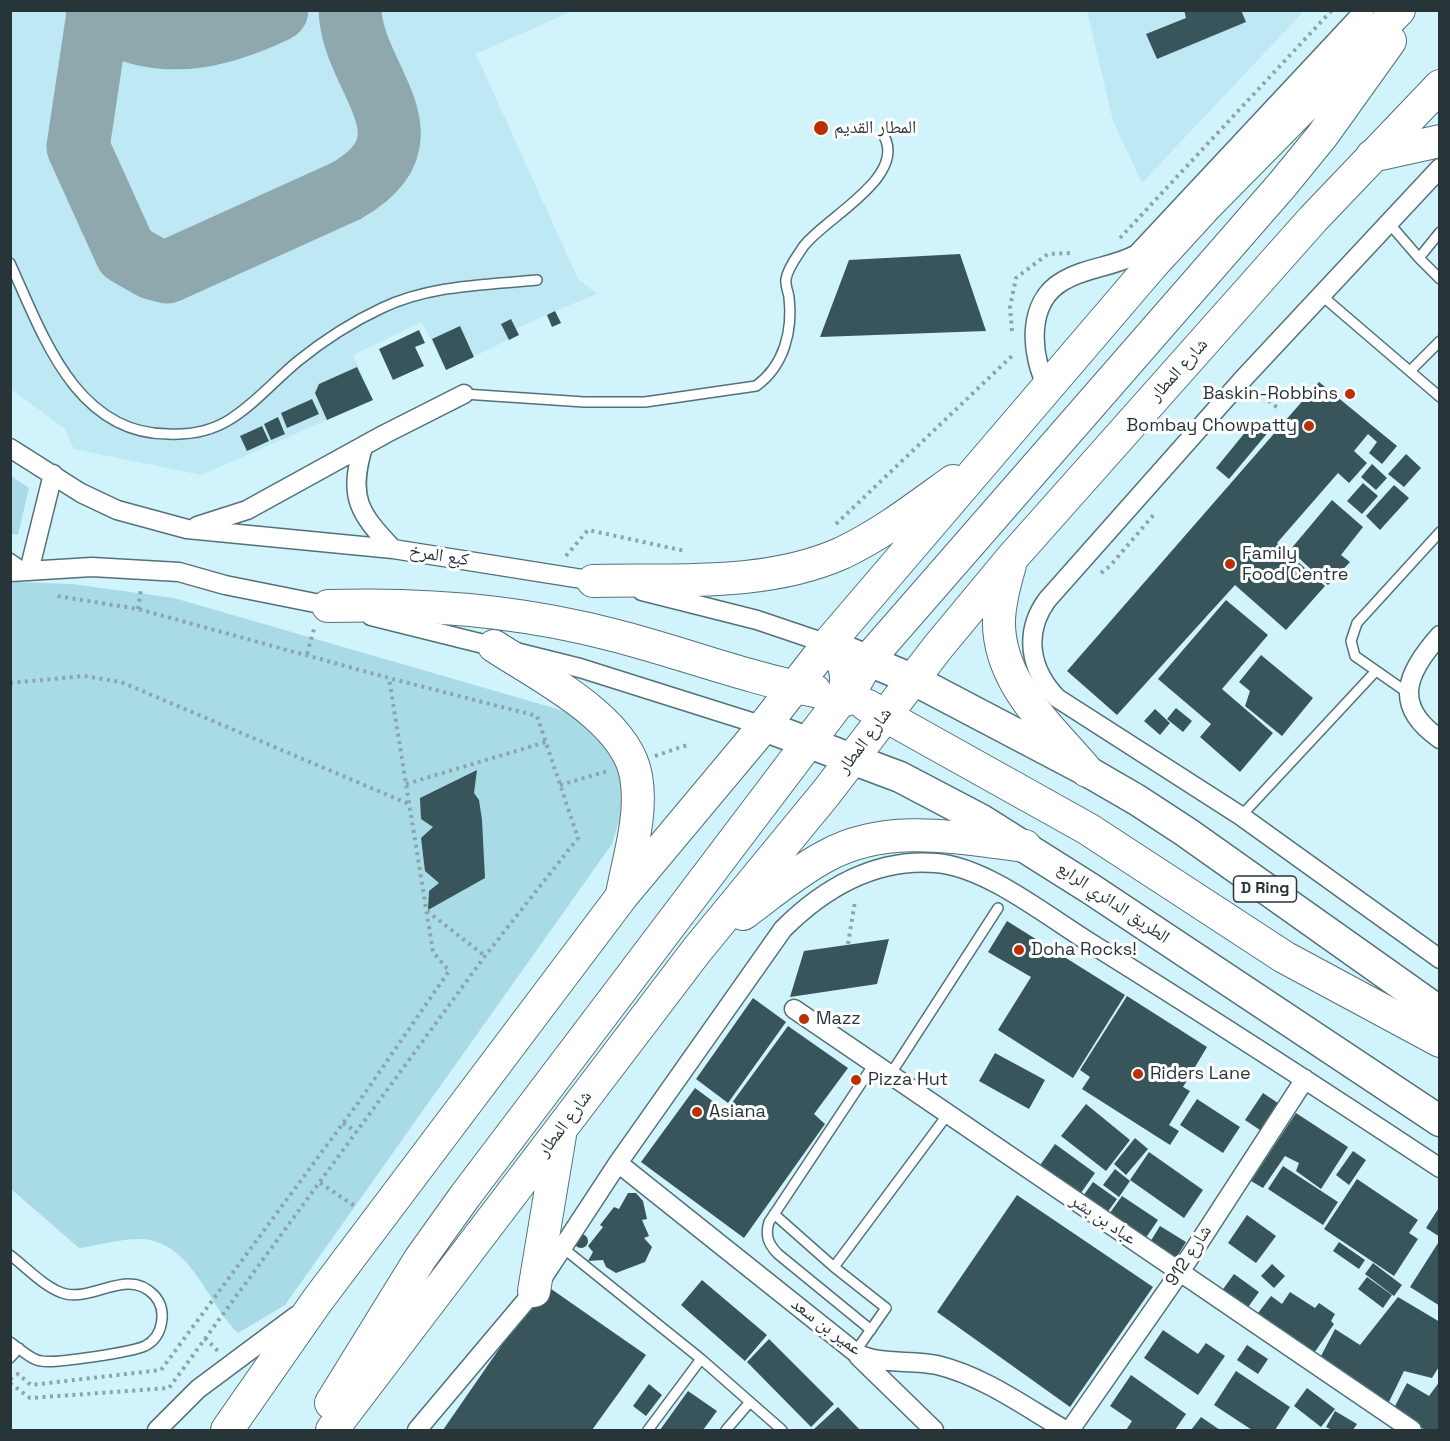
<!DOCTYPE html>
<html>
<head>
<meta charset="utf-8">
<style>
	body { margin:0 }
	#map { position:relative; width:1450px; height:1441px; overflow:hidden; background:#d1f3fb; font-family:"Space Grotesk",sans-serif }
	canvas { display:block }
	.frame { position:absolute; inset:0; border:12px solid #283538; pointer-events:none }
</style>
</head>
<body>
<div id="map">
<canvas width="1450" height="1441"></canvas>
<div class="frame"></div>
</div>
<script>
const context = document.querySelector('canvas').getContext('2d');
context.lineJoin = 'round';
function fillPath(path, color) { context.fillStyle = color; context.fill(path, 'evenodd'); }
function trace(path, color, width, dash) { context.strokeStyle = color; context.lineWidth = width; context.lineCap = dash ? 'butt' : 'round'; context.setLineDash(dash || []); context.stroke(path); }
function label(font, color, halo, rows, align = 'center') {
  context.font = font + ' "Space Grotesk","Noto Naskh Arabic",sans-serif'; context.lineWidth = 6; context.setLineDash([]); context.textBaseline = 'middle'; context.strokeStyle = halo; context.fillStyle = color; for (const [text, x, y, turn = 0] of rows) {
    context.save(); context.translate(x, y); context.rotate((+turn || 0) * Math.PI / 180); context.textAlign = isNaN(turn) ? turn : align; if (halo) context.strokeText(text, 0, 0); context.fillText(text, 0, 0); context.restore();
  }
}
fillPath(new Path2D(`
	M 10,11 L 572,11 L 476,54 L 578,279 L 597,294 L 555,311 L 561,323 L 552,327 L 546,315 L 516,329 L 518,335 L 446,370 L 422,322 L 353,355 L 373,400 L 201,475 L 74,449 L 65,429 L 11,389 Z
	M 1087,11 L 1304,11 L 1142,183 L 1113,121 Z`), '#bee9f4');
fillPath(new Path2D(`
	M 10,475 L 29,488 L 18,535 L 11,533 Z
	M 18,582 L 72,584 L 174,598 L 554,708 L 594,722 L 623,771 L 623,809 L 612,844 L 285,1305 L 238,1333 C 207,1303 192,1243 143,1239 C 123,1238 99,1245 79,1248 L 11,1189 L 10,583 Z`), '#a9dbe7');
trace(new Path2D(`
	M 97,10 C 101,18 111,22 119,26 C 172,50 227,34 277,10
	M 98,14 L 78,147 L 126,253 L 152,268 L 167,272 L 346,191 C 440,138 352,79 350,10`), '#8ea8ae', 63);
fillPath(new Path2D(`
	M 1184,10 L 1241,10 L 1246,22 L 1157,59 L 1146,34 L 1186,18 Z
	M 960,254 L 986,331 L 820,337 L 849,260 Z
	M 555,311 L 561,323 L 552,327 L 547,315 Z
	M 511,319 L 519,335 L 509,340 L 501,324 Z
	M 460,326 L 474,357 L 446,370 L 432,339 Z
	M 419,330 L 425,343 L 415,347 L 424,366 L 393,380 L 379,349 Z
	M 357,367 L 373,400 L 327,420 L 315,393 L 319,384 Z
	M 1319,382 L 1397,446 L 1382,464 L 1369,453 L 1377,442 L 1368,434 L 1354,451 L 1367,463 L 1349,483 L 1338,473 L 1277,543 L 1325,586 L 1286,630 L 1235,585 L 1117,715 L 1067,671 Z
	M 312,399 L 319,414 L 287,428 L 281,413 Z
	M 278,417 L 285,434 L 271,440 L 264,424 Z
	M 1256,419 L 1270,430 L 1229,479 L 1216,468 Z
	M 262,426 L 269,441 L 247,451 L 240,436 Z
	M 1406,454 L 1421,468 L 1404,487 L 1388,474 Z
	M 1372,464 L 1387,478 L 1376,490 L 1361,477 Z
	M 1363,483 L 1378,496 L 1362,514 L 1347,501 Z
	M 1394,485 L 1409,498 L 1380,530 L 1366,516 Z
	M 1332,500 L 1363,527 L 1341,555 L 1350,562 L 1328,585 L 1290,550 Z
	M 1226,600 L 1268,635 L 1222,689 L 1273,733 L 1240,772 L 1200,737 L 1211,724 L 1158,679 Z
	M 1261,655 L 1313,698 L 1282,736 L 1245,706 L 1250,691 L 1239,682 Z
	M 1176,708 L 1192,721 L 1183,732 L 1167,719 Z
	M 1155,709 L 1170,723 L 1160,735 L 1144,721 Z
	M 477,770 L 474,793 L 479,800 L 482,820 L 485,878 L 428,910 L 429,891 L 439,883 L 425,871 L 421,838 L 433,827 L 421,819 L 420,798 Z
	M 1007,921 L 1125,995 L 1073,1078 L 998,1030 L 1031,977 L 988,952 Z
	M 889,939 L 877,984 L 790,997 L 804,951 Z
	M 1127,996 L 1207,1047 L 1183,1087 L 1190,1091 L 1169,1125 L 1179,1131 L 1170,1145 L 1082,1089 L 1090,1077 L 1080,1070 Z
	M 753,998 L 786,1022 L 728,1103 L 696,1079 Z
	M 788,1026 L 848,1068 L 814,1114 L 825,1124 L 744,1238 L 641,1162 L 695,1088 L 726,1111 Z
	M 995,1053 L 1045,1080 L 1029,1109 L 979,1081 Z
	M 1263,1093 L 1278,1103 L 1260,1130 L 1245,1120 Z
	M 1197,1099 L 1240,1127 L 1223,1153 L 1180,1125 Z
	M 1086,1104 L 1130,1140 L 1106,1171 L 1061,1136 Z
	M 1296,1113 L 1348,1147 L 1321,1189 L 1296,1171 L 1299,1163 L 1285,1156 L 1263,1188 L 1251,1181 Z
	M 1135,1138 L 1148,1149 L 1126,1175 L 1114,1164 Z
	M 1055,1144 L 1095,1173 L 1076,1200 L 1036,1171 Z
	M 1353,1151 L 1366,1160 L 1349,1185 L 1336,1175 Z
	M 1149,1152 L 1203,1190 L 1184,1218 L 1130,1180 Z
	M 1283,1166 L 1338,1202 L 1323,1225 L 1268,1189 Z
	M 1115,1169 L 1130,1181 L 1119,1197 L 1103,1185 Z
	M 1357,1179 L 1418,1220 L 1409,1233 L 1418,1239 L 1394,1276 L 1324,1229 Z
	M 1093,1182 L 1117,1199 L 1104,1217 L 1081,1199 Z
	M 628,1193 L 636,1193 L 643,1201 L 647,1219 L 642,1220 L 649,1236 L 644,1238 L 652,1247 L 645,1262 L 616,1273 L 606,1267 L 603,1260 L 588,1261 L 593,1252 L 588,1246 L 603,1227 L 600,1225 L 614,1207 L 619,1209 Z
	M 1017,1195 L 1153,1287 L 1070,1407 L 937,1312 Z
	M 1122,1196 L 1158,1220 L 1143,1242 L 1107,1217 Z
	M 1440,1206 L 1440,1237 L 1426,1228 Z
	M 1247,1215 L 1276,1236 L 1256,1263 L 1228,1243 Z
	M 1160,1226 L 1186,1242 L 1173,1263 L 1147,1247 Z
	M574 1241a7 7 0 1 1 14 0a7 7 0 1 1-14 0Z
	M 1440,1240 L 1440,1306 L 1410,1287 Z
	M 1339,1242 L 1365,1260 L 1359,1269 L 1333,1251 Z
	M 1373,1263 L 1402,1285 L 1394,1296 L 1365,1274 Z
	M 1272,1264 L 1285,1276 L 1274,1288 L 1261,1276 Z
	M 1234,1274 L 1259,1292 L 1246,1310 L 1221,1292 Z
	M 1367,1277 L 1392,1295 L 1383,1308 L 1358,1289 Z
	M 702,1280 L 767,1335 L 745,1361 L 681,1305 Z
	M 544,1284 L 646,1355 L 592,1430 L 443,1430 Z
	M 1290,1292 L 1315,1308 L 1319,1303 L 1335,1314 L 1331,1321 L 1334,1324 L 1312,1356 L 1255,1317 L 1271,1296 L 1282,1304 Z
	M 1398,1297 L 1440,1322 L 1440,1365 L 1432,1378 L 1404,1371 L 1388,1404 L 1320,1358 L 1335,1329 L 1360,1345 Z
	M 1163,1330 L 1198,1354 L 1206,1343 L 1225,1356 L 1198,1395 L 1144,1358 Z
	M 769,1339 L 834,1404 L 811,1427 L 747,1362 Z
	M 1247,1345 L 1268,1359 L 1258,1374 L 1237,1360 Z
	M 1236,1371 L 1290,1407 L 1275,1430 L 1252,1430 L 1214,1405 Z
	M 1131,1375 L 1186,1414 L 1175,1430 L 1126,1430 L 1132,1421 L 1110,1406 Z
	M 1440,1381 L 1440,1430 L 1425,1430 L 1394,1408 L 1407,1383 L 1429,1396 Z
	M 649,1384 L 662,1395 L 646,1416 L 633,1406 Z
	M 1307,1388 L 1335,1409 L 1321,1427 L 1294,1406 Z
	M 688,1391 L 717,1411 L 703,1430 L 660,1430 Z
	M 838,1407 L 860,1430 L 813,1430 Z
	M 1335,1411 L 1357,1424 L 1353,1430 L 1332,1430 L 1326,1427 Z
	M 1201,1417 L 1220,1430 L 1191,1430 Z`), '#38555c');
const service = new Path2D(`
	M 1388,222 L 1419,258
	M 1440,232 L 1419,258 L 1440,279
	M 10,263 C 42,333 75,434 168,434 C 188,435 211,431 229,420 C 254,405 275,380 298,361 C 324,340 352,322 382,308 C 430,285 485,285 537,280
	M 1321,295 L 1440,397
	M 1410,371 L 1440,341
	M 464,394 L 584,402 L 645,402 L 756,386 C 784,366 793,331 789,297 C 788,291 785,285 786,279 C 788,267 797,257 803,247 C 823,219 907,178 884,136
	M 10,558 L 26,569
	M 1408,693 L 1355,656 L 1351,641 L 1357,623 L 1440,532
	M 1241,816 L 1375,672
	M 890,1075 L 998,908
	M 774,1214 L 834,1267 L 886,1308 L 855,1352
	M 563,1248 L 701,1359 L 782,1430
	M 10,1255 C 26,1267 47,1290 66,1294 C 96,1300 128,1268 154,1295 C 168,1310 163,1337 145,1346 C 132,1352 55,1364 41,1361 C 31,1360 19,1348 10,1342
	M 834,1267 L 948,1114
	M 871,1330 L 778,1254 C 768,1244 765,1235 769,1222 L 874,1064
	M 10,1358 L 19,1348
	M 648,1430 L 701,1359
	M 726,1430 L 750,1402`);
const minor = new Path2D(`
	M 1440,168 L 1243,379 L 1047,600 C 1023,633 1030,670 1057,698 L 1241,816 L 1440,959
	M 1048,388 C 1030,355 1026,302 1063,281 C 1086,267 1114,267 1137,254 L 1365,10
	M 363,447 C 348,498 359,513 393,549
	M 10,448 L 81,493 L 117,510 L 187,529 L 393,549 L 601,582
	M 197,526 L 247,510 L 385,434 L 464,394
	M 29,571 L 53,474
	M 10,572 L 92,567 L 179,572 L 225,585 L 335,607
	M 642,591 L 757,620 L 828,644
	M 371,616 L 580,668 L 764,726
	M 1440,635 C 1407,672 1391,705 1440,739
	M 794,1009 L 1412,1430
	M 618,1163 L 855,1352 C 879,1366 910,1359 937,1365 C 983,1376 1024,1406 1065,1430
	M 858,1356 L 934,1430
	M 157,1430 L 198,1389 L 296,1316
	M 417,1430 L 534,1291 L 618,1163 L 783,929 C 824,888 876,858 936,863 C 987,867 1048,917 1092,944 C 1209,1017 1325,1092 1440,1168
	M 1070,1430 L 1180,1272 L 1305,1079`);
const primary = new Path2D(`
	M 845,651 L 912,679 L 1087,771 L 1137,800 L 1186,832 L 1440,1012
	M 764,726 L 900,777 L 980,819 L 1091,889 L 1440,1121`);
const trunk = new Path2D(`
	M 1372,156 L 1440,141
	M 1010,565 C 1005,582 1000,601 999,619 C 997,682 1050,727 1087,771
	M 593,581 C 675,579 766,587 842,553 C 882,534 917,507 953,481
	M 328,606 C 425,603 519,610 613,635 C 680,652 747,678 815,691
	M 494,646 C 539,676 626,718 636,776 C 643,814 629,857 622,894
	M 846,700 L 868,660 L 1282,185 L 1322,136 L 1390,41
	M 866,705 L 1088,829 L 1284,957 L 1440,1041
	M 743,914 C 770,894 796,872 826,856 C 887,822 960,838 1025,846
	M 534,1291 L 560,1135
	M 331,1403 L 420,1259 L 465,1196 L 842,698 C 851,677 845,658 828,644
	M 227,1430 L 317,1301 L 622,896 L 764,726 L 828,644 L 1152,265 L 1207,205 L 1399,10
	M 332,1430 L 697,950 L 826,793 L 938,647 L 1011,559 L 1313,219 L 1440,86`);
trace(service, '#537178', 12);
trace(minor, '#537178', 21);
trace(primary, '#537178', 33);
trace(trunk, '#537178', 34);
trace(new Path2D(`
	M 1120,238 L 1332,10
	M 1012,331 L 1010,307 L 1016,278 L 1048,254 L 1070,253
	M 1257,391 L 1280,410
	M 836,524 L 1015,353
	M 566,556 L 588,530 L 685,551
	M 1101,573 L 1110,566 L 1156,512
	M 138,609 L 141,589
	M 307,654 L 314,629
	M 10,683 L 84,676 L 121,682 L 409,804
	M 655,756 L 687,745
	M 406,784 L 546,742
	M 560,785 L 608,771
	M 427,911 L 485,956
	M 848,944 L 855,901
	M 343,1123 L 356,1132
	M 320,1183 L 355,1206 L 353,1208
	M 205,1338 L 218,1351
	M 10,1379 L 18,1374 L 31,1385 L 161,1370 L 358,1103 L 449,971 L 433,952 L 389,678
	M 10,1383 L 30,1398 L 169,1388 L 485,956 L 578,838 L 537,716 L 389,678 L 138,609 L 57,596`), '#8ba5ab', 4, [3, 4.5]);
trace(service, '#fff', 9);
trace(minor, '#fff', 18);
trace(primary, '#fff', 30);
trace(trunk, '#fff', 32);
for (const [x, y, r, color] of [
	[821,128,8,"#b92f06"],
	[1350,394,6,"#b92f06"],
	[1309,426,6,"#b92f06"],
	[1230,564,6,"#b92f06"],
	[1019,950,6,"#b92f06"],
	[804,1019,6,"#b92f06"],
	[1138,1074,6,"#b92f06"],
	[856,1080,6,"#b92f06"],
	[697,1112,6,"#b92f06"]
]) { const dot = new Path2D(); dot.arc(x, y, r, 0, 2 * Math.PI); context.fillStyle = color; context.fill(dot); trace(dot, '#fff', 2); }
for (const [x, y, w] of [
	[1265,889,63]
]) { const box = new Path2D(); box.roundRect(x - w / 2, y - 13, w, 26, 4.5); context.fillStyle = '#fff'; context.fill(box); trace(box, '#283538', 1.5); }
label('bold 16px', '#283538', null, [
	["D Ring",1265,889]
]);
label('18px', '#283538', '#fff', [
	["المطار القديم",834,128],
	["Baskin-Robbins",1338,394,"right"],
	["Bombay Chowpatty",1297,426,"right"],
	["Family",1242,554],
	["Food Centre",1242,575],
	["Doha Rocks!",1031,950],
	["Mazz",816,1019],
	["Riders Lane",1150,1074],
	["Pizza Hut",868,1080],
	["Asiana",709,1112]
], 'left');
label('18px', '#283538', '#fff', [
	["شارع المطار",1179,370,-48],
	["كبع المرخ",439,556,9],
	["شارع المطار",865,741,-53],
	["الطريق الدائري الرابع",1113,903,34],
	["شارع المطار",565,1124,-53],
	["عباد بن بشر",1103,1220,34],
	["شارع 912",1189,1256,-57],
	["عمير بن سعد",826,1327,37]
]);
</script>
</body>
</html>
